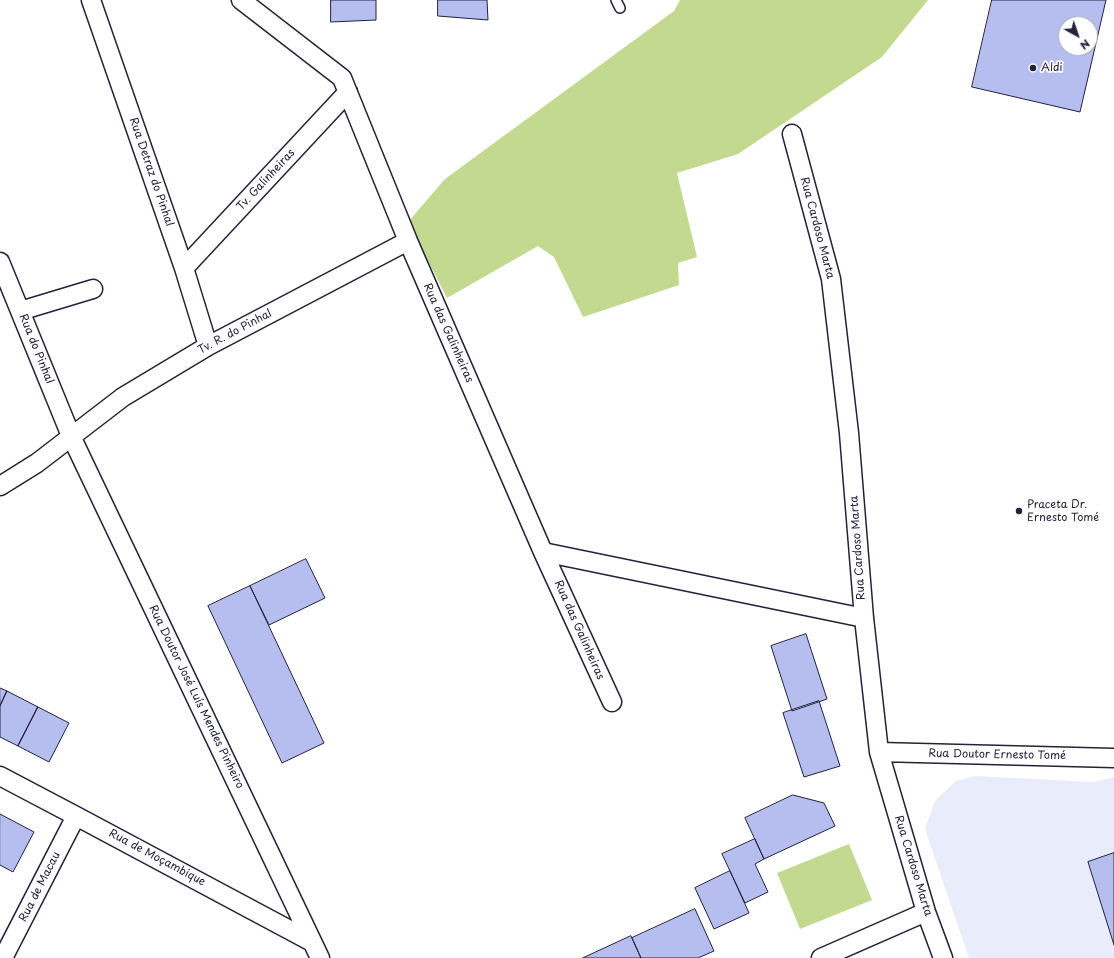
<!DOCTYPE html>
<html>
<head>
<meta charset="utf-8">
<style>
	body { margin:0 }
	#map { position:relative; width:1114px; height:958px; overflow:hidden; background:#fff; font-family:"Playpen Sans",sans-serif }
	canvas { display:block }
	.north { position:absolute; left:1058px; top:16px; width:40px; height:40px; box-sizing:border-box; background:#fff; border:1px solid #a7a7b1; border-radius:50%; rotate:140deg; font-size:11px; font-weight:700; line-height:16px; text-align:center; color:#22223b }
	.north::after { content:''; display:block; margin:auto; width:14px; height:18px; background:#22223b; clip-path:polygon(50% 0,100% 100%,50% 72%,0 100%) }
</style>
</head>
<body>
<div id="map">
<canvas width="1114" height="958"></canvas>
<div class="north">N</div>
</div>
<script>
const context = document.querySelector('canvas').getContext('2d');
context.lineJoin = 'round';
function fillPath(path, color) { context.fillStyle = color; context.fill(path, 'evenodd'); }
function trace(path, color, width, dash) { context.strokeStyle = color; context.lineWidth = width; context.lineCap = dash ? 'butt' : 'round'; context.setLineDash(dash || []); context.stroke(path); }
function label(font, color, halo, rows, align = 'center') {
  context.font = font + ' "Playpen Sans",sans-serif'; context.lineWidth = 3.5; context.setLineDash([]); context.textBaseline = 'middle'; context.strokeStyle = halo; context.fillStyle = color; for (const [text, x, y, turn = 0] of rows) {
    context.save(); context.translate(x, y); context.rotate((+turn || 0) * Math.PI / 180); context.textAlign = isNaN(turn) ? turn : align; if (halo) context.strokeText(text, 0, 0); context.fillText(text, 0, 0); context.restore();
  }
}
fillPath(new Path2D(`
	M 975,776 L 1095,782 L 1114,777 L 1114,958 L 969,958 L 925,829 L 935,801 L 956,781 Z`), '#e9ecfa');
fillPath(new Path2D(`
	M 680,0 L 928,0 L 882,57 L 738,154 L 677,173 L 697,257 L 678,263 L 679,285 L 583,317 L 554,257 L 538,246 L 447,298 L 408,222 L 445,179 L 674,11 Z
	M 849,844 L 872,900 L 800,929 L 777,873 Z`), '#c3d98f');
const building = new Path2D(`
	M 331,0 L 376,0 L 376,20 L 331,22 Z
	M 438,0 L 487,0 L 488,20 L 438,16 Z
	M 992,0 L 1106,0 L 1080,112 L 972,87 ZM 1066,24 L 1090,24 L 1090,48 L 1066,48 Z
	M 306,559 L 325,598 L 269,625 L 250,586 Z
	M 250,586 L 324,743 L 282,763 L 208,606 Z
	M 806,634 L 827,699 L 792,711 L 771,646 Z
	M 0,688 L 7,691 L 0,706 Z
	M 7,691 L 38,707 L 18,746 L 0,737 L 0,706 Z
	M 819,701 L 840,766 L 804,777 L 783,713 Z
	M 38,707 L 69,723 L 49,762 L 18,746 Z
	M 793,795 L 824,803 L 835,826 L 764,859 L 745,818 Z
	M 0,814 L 34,832 L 13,872 L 0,865 Z
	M 755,839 L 764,859 L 755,864 L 768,892 L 745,903 L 722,854 Z
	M 1114,853 L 1114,945 L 1088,862 Z
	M 730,871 L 749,913 L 714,929 L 695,888 Z
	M 695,909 L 714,951 L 698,958 L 641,958 L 632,938 Z
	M 631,936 L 641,958 L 583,958 Z`);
fillPath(building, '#b5beef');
trace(building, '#22223b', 1);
const service = new Path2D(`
	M 616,0 L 620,8`);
const minor = new Path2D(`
	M 91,0 L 184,268 L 208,346
	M 241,0 L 342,78 L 408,241 L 543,552 L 612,702
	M 792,134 L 831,279 L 849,433 L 864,618 L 879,752 L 926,912 L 943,958
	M 0,262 L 71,436 L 320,958
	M 184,268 L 348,92
	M 20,311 L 93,289
	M 0,486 L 37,463 L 123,397 L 208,346 L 408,241
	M 543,552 L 864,618
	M 879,752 L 1114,758
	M 0,776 L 76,816 L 312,942
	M 3,958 L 76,816
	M 821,958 L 926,912`);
trace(service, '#22223b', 12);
trace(minor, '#22223b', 21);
trace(service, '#fff', 9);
trace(minor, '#fff', 18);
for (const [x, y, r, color] of [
	[1033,68,4,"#22223b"],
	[1019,511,4,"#22223b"]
]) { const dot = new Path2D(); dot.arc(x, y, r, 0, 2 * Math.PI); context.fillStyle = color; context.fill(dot); trace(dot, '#fff', 1.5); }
label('11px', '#22223b', '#fff', [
	["Aldi",1041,68],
	["Praceta Dr.",1027,505],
	["Ernesto Tomé",1027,518]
], 'left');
label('11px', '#22223b', '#fff', [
	["Rua Detraz do Pinhal",151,172,71],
	["Tv. Galinheiras",266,180,-47],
	["Rua Cardoso Marta",817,228,75],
	["Tv. R. do Pinhal",235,332,-28],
	["Rua das Galinheiras",448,333,66],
	["Rua do Pinhal",36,349,68],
	["Rua Cardoso Marta",858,548,-94],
	["Rua das Galinheiras",579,630,66],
	["Rua Doutor José Luís Mendes Pinheiro",196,697,64],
	["Rua Doutor Ernesto Tomé",997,755,1],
	["Rua de Moçambique",157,858,28],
	["Rua Cardoso Marta",913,866,73],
	["Rua de Macau",40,887,-63]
]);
</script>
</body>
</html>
